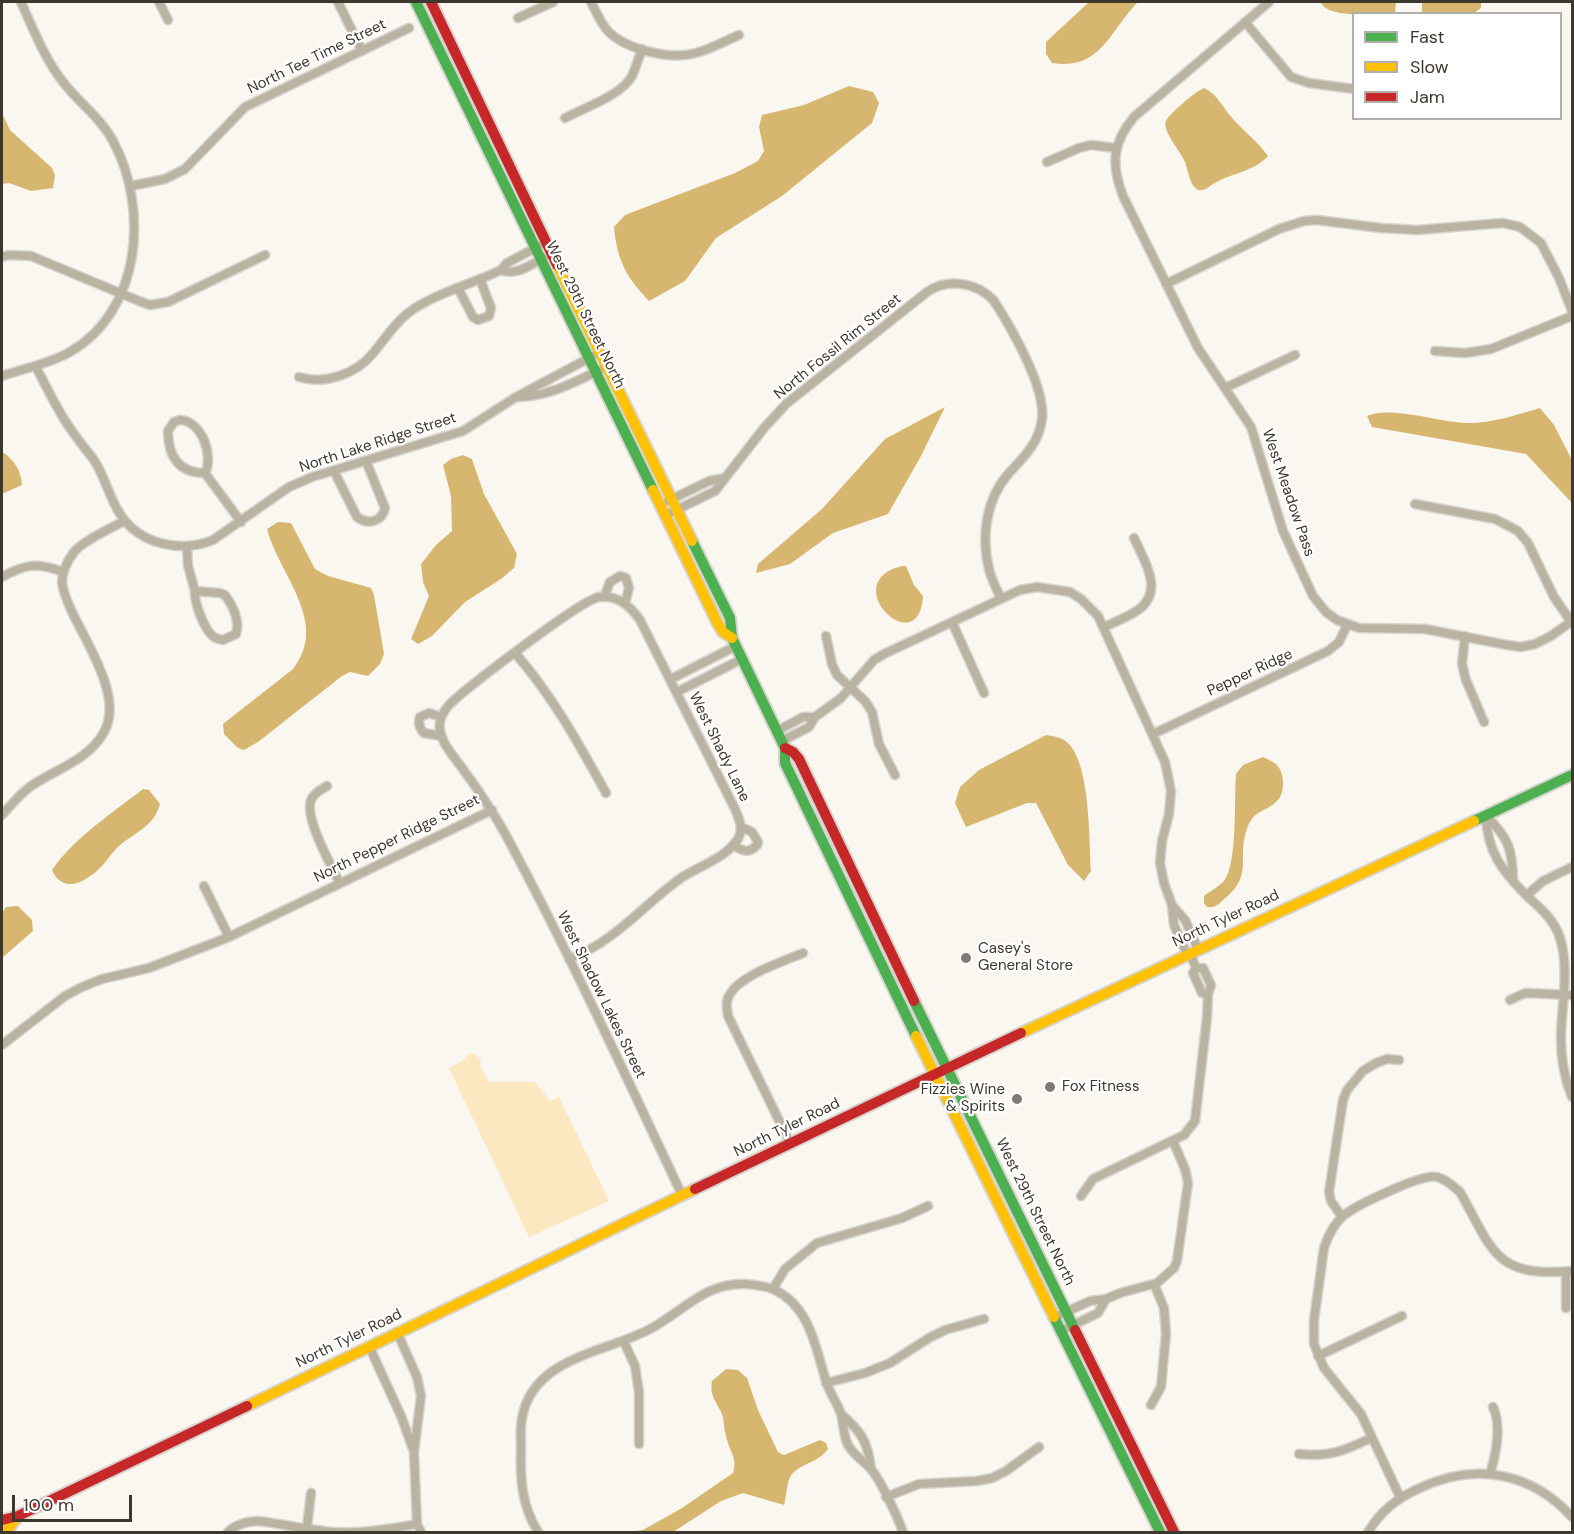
<!DOCTYPE html>
<html>
<head>
<meta charset="utf-8">
<style>
	body { margin:0 }
	#map { position:relative; width:1574px; height:1534px; overflow:hidden; background:#faf7f1; font-family:"DM Sans",sans-serif }
	canvas { display:block }
	.frame { position:absolute; inset:0; border:3px solid #3d382d; pointer-events:none }
	.legend { position:absolute; left:1352px; top:12px; width:210px; height:108px; box-sizing:border-box; background:#fff; border:2px solid #b1afab; margin:0; padding:8px 10px; list-style:none; font-size:18px; color:#3d382d }
	.legend li { display:flex; align-items:center; gap:12px; height:30px }
	.legend b { width:30px; border:2px solid #b1afab }
	.scale { position:absolute; left:12px; top:1495px; width:120px; height:27px; box-sizing:border-box; border:3px solid #3d382d; border-top:0; padding-left:8px; font-size:18px; line-height:21px; white-space:nowrap; color:#3d382d; -webkit-text-stroke:4px #fff; paint-order:stroke }
</style>
</head>
<body>
<div id="map">
<canvas width="1574" height="1534"></canvas>
<div class="frame"></div>
<ul class="legend">
<li><b style="height:8px;background:#4caf50"></b>Fast</li>
<li><b style="height:8px;background:#ffc107"></b>Slow</li>
<li><b style="height:8px;background:#c62828"></b>Jam</li>
</ul>
<div class="scale">100 m</div>
</div>
<script>
const context = document.querySelector('canvas').getContext('2d');
context.lineJoin = 'round';
function fillPath(path, color) { context.fillStyle = color; context.fill(path, 'evenodd'); }
function trace(path, color, width, dash) { context.strokeStyle = color; context.lineWidth = width; context.lineCap = dash ? 'butt' : 'round'; context.setLineDash(dash || []); context.stroke(path); }
function label(font, color, halo, rows, align = 'center') {
  context.font = font + ' "DM Sans",sans-serif'; context.lineWidth = 4.5; context.setLineDash([]); context.textBaseline = 'middle'; context.strokeStyle = halo; context.fillStyle = color; for (const [text, x, y, turn = 0] of rows) {
    context.save(); context.translate(x, y); context.rotate((+turn || 0) * Math.PI / 180); context.textAlign = isNaN(turn) ? turn : align; if (halo) context.strokeText(text, 0, 0); context.fillText(text, 0, 0); context.restore();
  }
}
fillPath(new Path2D(`
	M 471,1052 L 481,1059 L 480,1065 L 489,1082 L 535,1082 L 550,1101 L 559,1097 L 609,1201 L 529,1237 L 449,1068 L 462,1061 Z`), '#fbe7c0');
fillPath(new Path2D(`
	M 1089,2 L 1138,2 C 1110,30 1101,71 1052,63 L 1046,54 L 1046,42 Z
	M 1321,2 L 1396,2 L 1395,13 C 1379,14 1326,19 1321,2 Z
	M 1422,2 L 1481,2 L 1481,8 L 1474,13 L 1422,13 Z
	M 849,86 L 873,92 L 879,103 L 872,123 L 782,196 L 716,238 L 685,281 L 649,301 C 626,277 617,260 614,227 L 625,215 L 735,173 L 758,161 L 764,151 L 759,127 L 762,115 L 804,105 Z
	M 1204,88 C 1218,94 1223,109 1234,120 C 1245,132 1258,142 1268,156 C 1255,171 1232,173 1215,183 C 1210,185 1205,192 1199,190 C 1190,188 1188,170 1185,162 C 1181,152 1162,131 1166,121 C 1170,113 1196,91 1204,88 Z
	M 2,113 L 10,130 L 52,168 L 55,175 L 53,188 L 31,191 L 9,183 L 2,184 Z
	M 945,407 L 921,456 L 888,514 L 833,533 L 790,564 L 756,573 L 758,564 L 822,509 L 885,439 Z
	M 1540,408 L 1554,425 L 1572,460 L 1572,503 L 1526,454 L 1372,427 L 1367,416 C 1391,405 1441,423 1468,423 C 1493,423 1516,415 1540,408 Z
	M 4,453 C 15,461 21,471 22,485 L 2,494 L 2,454 Z
	M 463,455 L 472,459 L 484,494 L 517,554 L 514,568 L 501,579 L 465,602 L 432,636 L 418,644 L 411,639 L 429,596 L 423,582 L 421,564 L 436,545 L 452,531 L 451,496 L 443,465 L 451,459 Z
	M 278,522 L 291,523 L 315,569 L 328,576 L 371,588 L 374,595 L 384,654 L 380,664 L 368,676 L 350,672 L 342,676 L 258,742 L 244,750 L 238,748 L 224,734 L 223,724 L 293,669 C 330,622 279,575 267,529 Z
	M 902,566 L 906,566 L 914,585 L 923,596 C 919,664 835,582 902,566 Z
	M 1046,735 C 1052,736 1059,737 1064,740 C 1091,756 1089,842 1091,871 L 1084,881 L 1068,865 L 1036,803 L 1027,803 L 966,827 L 955,803 L 960,787 L 979,770 Z
	M 1263,757 C 1267,759 1272,761 1276,764 C 1285,772 1286,794 1276,802 C 1264,813 1253,810 1247,829 C 1236,858 1255,875 1223,900 C 1218,905 1215,908 1207,907 L 1204,903 L 1204,896 C 1210,891 1217,888 1223,882 C 1238,867 1234,797 1236,774 L 1243,765 Z
	M 143,789 L 149,790 L 160,804 C 154,827 135,832 119,846 C 112,852 107,861 101,867 C 86,882 63,895 52,870 C 75,837 111,814 143,789 Z
	M 18,906 L 32,920 L 33,931 L 2,958 L 2,913 L 6,907 Z
	M 726,1369 L 738,1370 L 747,1378 L 758,1410 L 778,1452 L 784,1455 L 820,1440 L 826,1443 L 828,1449 C 819,1462 803,1463 793,1473 C 786,1480 787,1495 784,1505 L 743,1493 L 721,1501 L 673,1532 L 628,1532 L 643,1530 L 682,1508 L 733,1473 C 738,1459 729,1450 726,1436 C 724,1430 724,1423 723,1417 C 718,1402 709,1398 712,1381 Z`), '#d7b770');
const street = new Path2D(`
	M 159,2 L 168,20
	M 338,2 L 362,51
	M 591,2 C 596,11 600,22 607,30 C 625,50 671,60 696,53 C 711,49 725,41 739,35
	M 1269,2 L 1134,117 C 1112,143 1111,165 1123,196 L 1198,348 L 1251,427 L 1283,531 L 1313,596 L 1326,612 L 1337,620 L 1359,628 L 1425,629 L 1507,645 L 1521,647 L 1535,644 L 1551,636 L 1572,621
	M 518,18 L 553,2
	M 1245,22 L 1291,77 L 1309,83 L 1354,89
	M 565,118 C 584,108 622,95 632,76 C 636,67 639,58 642,49
	M 1047,162 L 1079,148 L 1091,145 L 1116,148
	M 131,186 L 165,179 L 185,169 L 245,107 L 409,28
	M 2,257 L 9,255 L 31,256 L 139,301 L 150,305 L 168,302 L 265,255
	M 501,270 C 517,276 529,265 544,258
	M 1166,284 L 1279,229 L 1304,221 L 1317,220 L 1381,228 L 1417,230 L 1503,223 L 1520,227 L 1541,243 L 1559,278 L 1572,311
	M 458,288 L 473,317 L 478,320 L 489,316 L 491,308 L 480,279
	M 1435,351 L 1465,353 L 1491,349 L 1572,316
	M 36,367 C 45,384 54,403 64,419 C 73,434 84,447 94,460 C 105,477 109,497 120,514 C 140,545 181,553 213,540 L 289,487 L 312,477 L 463,431 L 516,397 L 593,356
	M 2,376 C 25,368 49,364 70,352 C 142,310 149,208 113,141 C 101,118 79,103 63,82 C 45,59 33,29 21,2
	M 299,377 C 325,385 357,374 374,352 C 385,339 394,324 408,313 C 433,294 472,284 501,270 L 507,263 L 539,246
	M 1225,388 L 1295,355
	M 519,397 C 549,396 573,383 600,370
	M 180,420 C 202,421 214,456 205,473 C 179,473 168,457 168,431 L 174,422 Z
	M 334,471 L 357,517 C 368,525 382,522 385,508 L 366,461
	M 205,473 L 241,522
	M 668,501 L 709,481 L 725,478
	M 1415,504 L 1495,519 L 1518,531 L 1528,543 L 1554,597 L 1572,623
	M 666,515 L 715,491 L 764,428 L 786,404 L 927,292 C 948,278 977,282 994,301 C 1011,327 1046,388 1042,419 C 1039,443 1024,457 1009,473 C 986,499 981,536 989,569 C 991,579 997,589 1001,599
	M 187,547 L 188,566 L 195,591
	M 2,577 C 25,564 38,562 63,572
	M 195,591 L 220,593 L 225,595 C 233,606 240,621 236,634 L 223,640 C 222,640 215,638 214,637 C 204,630 194,602 195,591 Z
	M 604,597 L 610,582 L 620,576 L 626,578 L 629,588 L 625,603
	M 952,622 L 984,693
	M 1104,627 C 1115,622 1128,617 1138,610 C 1165,591 1144,560 1134,538
	M 826,636 L 832,664 L 837,675 L 865,701 L 872,712 L 879,744 L 895,775
	M 1465,636 L 1462,664 L 1466,680 L 1484,722
	M 515,653 C 552,695 579,744 606,793
	M 671,679 L 736,646
	M 677,692 L 742,659
	M 777,731 L 803,717 L 815,717
	M 1153,734 L 1328,651 L 1339,642 L 1347,625
	M 441,736 L 424,733 C 419,728 418,723 420,717 L 429,713 L 441,717
	M 782,741 L 809,727 L 815,717 L 841,698 L 874,660 L 884,654 L 1020,590 L 1037,587 L 1070,592 L 1081,599 L 1098,616 L 1165,762 L 1171,791 L 1169,814 L 1162,841 L 1160,863 L 1164,883 L 1172,905 L 1174,925 L 1187,954
	M 327,786 C 322,789 316,792 312,798 C 302,815 331,864 339,882
	M 2,815 C 11,805 20,794 31,786 C 56,769 89,760 104,732 C 123,699 89,647 74,616 C 69,605 63,594 62,582 C 62,572 68,560 74,552 C 84,540 110,529 124,521
	M 1486,816 C 1487,851 1502,871 1526,895 C 1540,908 1554,919 1560,938 C 1570,970 1561,1006 1561,1039 C 1561,1058 1565,1080 1572,1097
	M 1486,816 C 1508,837 1513,850 1513,881
	M 733,845 C 742,851 749,854 757,845 L 758,842 L 752,832 L 741,827
	M 204,886 L 229,937
	M 1527,895 L 1543,881 L 1572,867
	M 1172,905 L 1185,920 L 1198,949
	M 1190,953 L 1196,968 L 1193,973 L 1202,993 L 1208,994 L 1211,985 L 1203,968 L 1196,968
	M 569,959 C 615,942 643,905 681,878 C 699,866 726,858 738,839 C 744,828 739,819 735,809 L 640,620 C 630,606 618,595 599,597 C 581,600 466,688 449,705 C 443,712 438,720 440,730 C 442,745 457,760 465,772 C 481,794 496,816 509,841 C 571,957 626,1076 682,1195
	M 1510,1000 L 1525,993 L 1572,995
	M 2,1045 L 65,996 L 82,987 L 102,979 L 149,968 L 229,937 L 492,810
	M 790,1143 L 728,1016 C 727,1009 725,1001 730,994 C 741,975 782,962 803,953
	M 1081,1196 L 1093,1179 L 1184,1135 L 1195,1121 L 1207,1017 L 1208,994
	M 1342,1217 L 1331,1201 L 1329,1192 L 1343,1100 L 1347,1090 L 1363,1071 L 1376,1063 L 1387,1059 L 1399,1060
	M 773,1289 L 785,1269 L 817,1243 L 902,1218 L 928,1206
	M 1566,1308 L 1566,1272
	M 1055,1317 L 1090,1301 L 1106,1299 L 1120,1293 L 1157,1283 L 1174,1268 L 1177,1261 L 1188,1183 L 1185,1169 L 1173,1141
	M 1061,1331 L 1098,1313 L 1106,1299
	M 397,1332 L 417,1377 L 421,1396 L 414,1452 L 417,1524 L 421,1532
	M 624,1342 L 635,1366 L 639,1392 L 639,1444
	M 369,1346 L 401,1416 L 413,1449
	M 1318,1356 L 1402,1316
	M 826,1383 L 865,1373 L 890,1363 L 929,1338 L 945,1330 L 984,1319
	M 1151,1405 L 1161,1387 L 1166,1334 L 1164,1308 L 1154,1284
	M 841,1414 C 861,1431 868,1442 871,1469
	M 1299,1454 C 1330,1457 1344,1451 1371,1438
	M 1490,1474 C 1496,1454 1502,1426 1493,1407
	M 886,1497 L 919,1484 L 977,1481 L 992,1478 L 1006,1471 L 1039,1447
	M 1400,1497 L 1361,1414 L 1324,1368 L 1314,1344 L 1314,1320 L 1324,1248 C 1328,1236 1333,1225 1343,1216 C 1355,1206 1422,1173 1437,1177 C 1446,1179 1453,1186 1460,1192 C 1493,1250 1494,1278 1572,1271
	M 307,1527 L 311,1493
	M 228,1532 C 236,1524 246,1522 258,1521 C 283,1524 308,1530 333,1532 C 362,1534 389,1529 417,1524
	M 538,1532 C 522,1506 520,1480 521,1449 C 521,1439 520,1428 522,1418 C 533,1357 605,1353 650,1329 C 684,1311 705,1282 746,1284 C 755,1285 765,1286 773,1289 C 810,1306 815,1346 826,1381 C 829,1392 837,1402 841,1414 C 844,1424 843,1435 848,1445 C 854,1455 862,1460 870,1468 C 881,1480 897,1516 903,1532
	M 1368,1532 C 1381,1511 1397,1498 1420,1488 C 1475,1462 1531,1472 1572,1517`);
const fast = new Path2D(`
	M 416,2 L 653,490
	M 692,541 L 730,618 L 732,638 L 785,748 L 785,763 L 916,1036
	M 1474,821 L 1572,775
	M 914,1001 L 1075,1330
	M 1054,1317 L 1160,1532`);
const slow = new Path2D(`
	M 557,265 L 692,541
	M 653,490 L 718,624 L 723,632 L 732,638
	M 1021,1033 L 1474,821
	M 916,1036 L 1054,1317
	M 247,1406 L 695,1189
	M 2,1532 L 9,1528 L 18,1516`);
const jam = new Path2D(`
	M 431,2 L 557,265
	M 785,748 L 793,752 L 799,759 L 914,1001
	M 695,1189 L 1021,1033
	M 1075,1330 L 1174,1532
	M 2,1520 L 18,1516 L 247,1406`);
trace(street, '#d7d4cf', 11);
trace(fast, '#d7d4cf', 14);
trace(slow, '#d7d4cf', 14);
trace(jam, '#d7d4cf', 14);
trace(street, '#bbb3a2', 8);
trace(fast, '#4caf50', 10);
trace(slow, '#ffc107', 10);
trace(jam, '#c62828', 10);
for (const [x, y, r, color] of [
	[966,958,6,"#7f7b72"],
	[1050,1087,6,"#7f7b72"],
	[1017,1099,6,"#7f7b72"]
]) { const dot = new Path2D(); dot.arc(x, y, r, 0, 2 * Math.PI); context.fillStyle = color; context.fill(dot); trace(dot, '#fff', 2); }
label('15px', '#3d382d', '#fff', [
	["North Tee Time Street",317,57,-26],
	["West 29th Street North",585,315,64],
	["North Fossil Rim Street",838,347,-39],
	["North Lake Ridge Street",378,443,-18],
	["West Meadow Pass",1288,493,71],
	["Pepper Ridge",1250,673,-25],
	["West Shady Lane",719,747,64],
	["North Pepper Ridge Street",397,839,-26],
	["North Tyler Road",1226,919,-25],
	["West Shadow Lakes Street",601,995,64],
	["North Tyler Road",787,1128,-26],
	["West 29th Street North",1035,1212,64],
	["North Tyler Road",349,1339,-26]
]);
label('15px', '#3d382d', '#fff', [
	["Casey's",978,949],
	["General Store",978,966],
	["Fox Fitness",1062,1087],
	["Fizzies Wine",1005,1090,"right"],
	["& Spirits",1005,1107,"right"]
], 'left');
</script>
</body>
</html>
